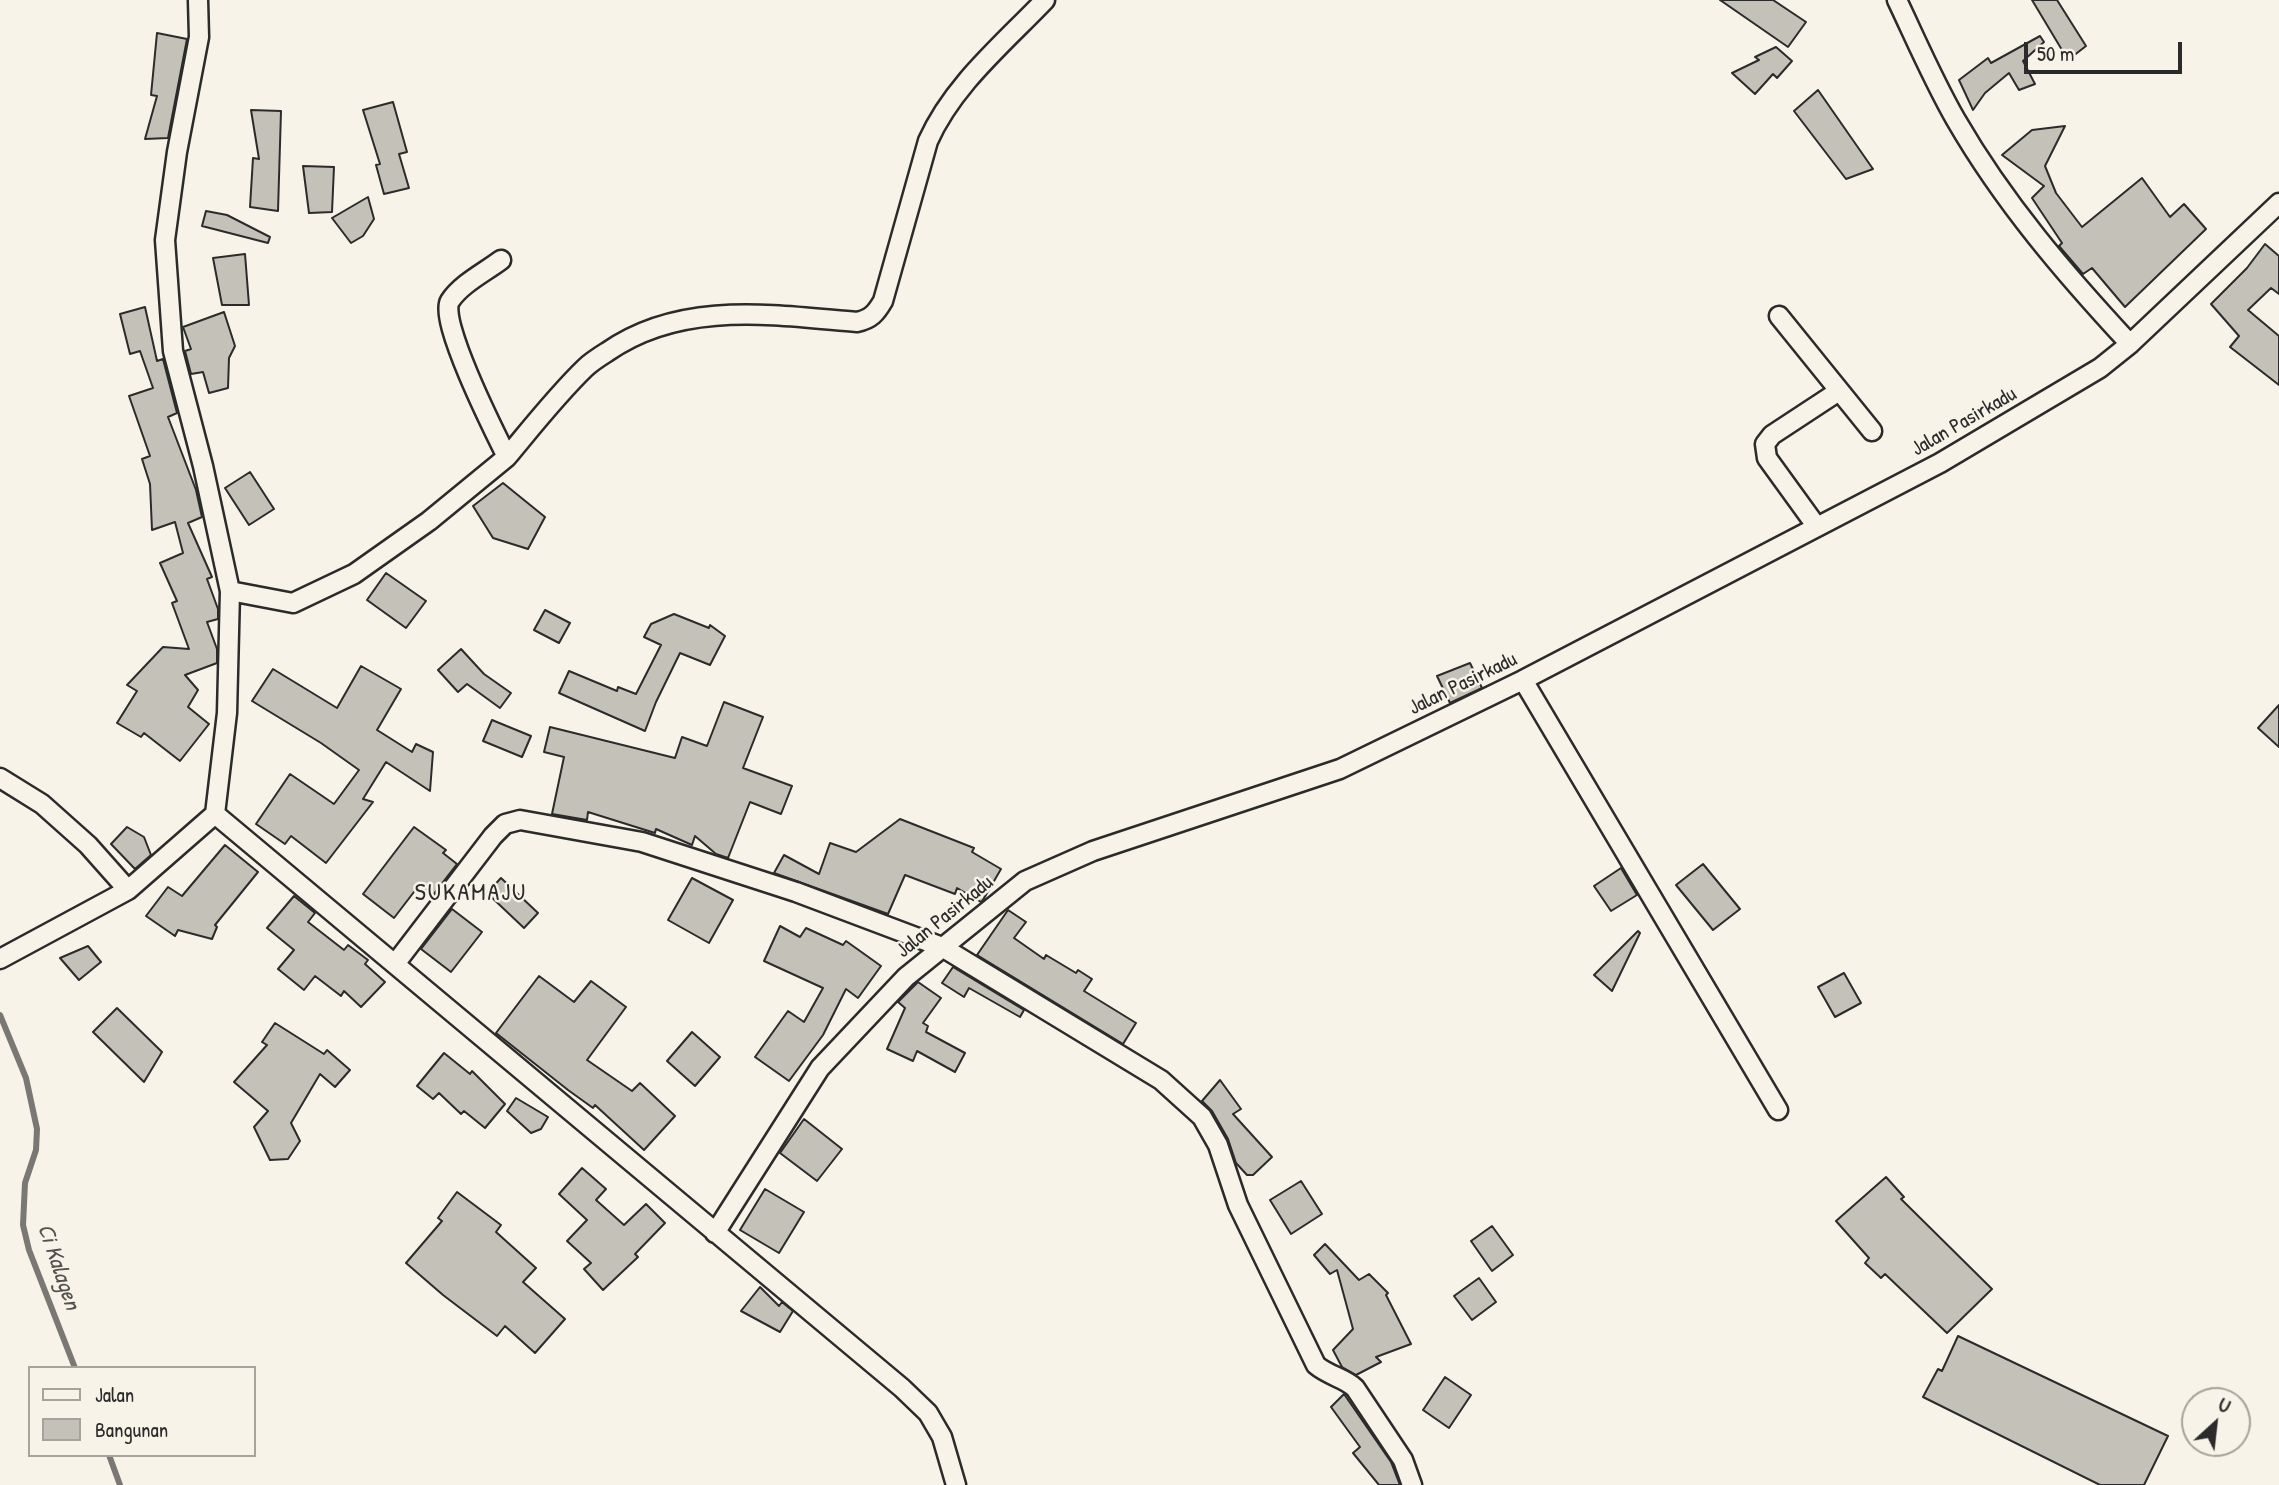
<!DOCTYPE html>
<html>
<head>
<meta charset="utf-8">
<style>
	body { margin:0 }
	#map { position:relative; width:2279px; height:1485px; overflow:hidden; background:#f7f3e8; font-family:"Patrick Hand",sans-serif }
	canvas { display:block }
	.legend { position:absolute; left:28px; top:1366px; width:228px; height:91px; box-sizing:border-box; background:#f7f3e8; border:2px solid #a5a39c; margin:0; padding:9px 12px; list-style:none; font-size:21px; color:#2b2b2b }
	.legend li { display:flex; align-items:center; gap:14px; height:35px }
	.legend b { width:35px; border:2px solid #a5a39c }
	.north { position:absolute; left:2181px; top:1387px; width:70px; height:70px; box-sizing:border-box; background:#f7f3e8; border:2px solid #a5a39c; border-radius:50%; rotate:27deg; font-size:19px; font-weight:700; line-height:28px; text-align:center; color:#2b2b2b }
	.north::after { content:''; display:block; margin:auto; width:24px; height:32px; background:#2b2b2b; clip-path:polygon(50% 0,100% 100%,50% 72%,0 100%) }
	.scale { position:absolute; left:2024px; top:42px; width:158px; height:32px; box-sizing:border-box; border:4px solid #2b2b2b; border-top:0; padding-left:9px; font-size:21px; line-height:24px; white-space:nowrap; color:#2b2b2b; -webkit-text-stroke:5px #f7f3e8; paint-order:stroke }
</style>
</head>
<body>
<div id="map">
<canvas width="2279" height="1485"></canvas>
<ul class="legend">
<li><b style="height:9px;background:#f7f3e8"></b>Jalan</li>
<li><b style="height:19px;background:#c4c1b9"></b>Bangunan</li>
</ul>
<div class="north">U</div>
<div class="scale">50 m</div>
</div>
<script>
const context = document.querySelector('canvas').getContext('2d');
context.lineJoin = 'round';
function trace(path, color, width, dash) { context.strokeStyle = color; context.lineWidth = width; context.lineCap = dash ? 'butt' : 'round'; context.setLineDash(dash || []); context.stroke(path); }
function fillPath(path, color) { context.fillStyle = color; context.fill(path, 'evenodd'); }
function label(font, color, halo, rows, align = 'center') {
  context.font = font + ' "Patrick Hand",sans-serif'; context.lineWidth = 5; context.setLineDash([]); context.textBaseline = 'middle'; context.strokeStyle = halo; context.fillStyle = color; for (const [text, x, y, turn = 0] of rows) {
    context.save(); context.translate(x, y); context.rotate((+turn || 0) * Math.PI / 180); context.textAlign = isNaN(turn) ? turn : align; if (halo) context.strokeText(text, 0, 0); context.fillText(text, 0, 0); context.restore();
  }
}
trace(new Path2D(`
	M 0,1015 L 26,1078 L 37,1129 L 36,1150 L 25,1183 L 23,1225 L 29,1250 L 75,1368
	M 109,1455 L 120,1485`), '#7a7874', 6);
const building = new Path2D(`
	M 1720,0 L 1773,0 L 1806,22 L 1788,47 Z
	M 2032,0 L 2057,0 L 2086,46 L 2068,60 Z
	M 157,33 L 187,39 L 168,138 L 145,139 L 157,96 L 151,95 Z
	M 2040,36 L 2044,42 L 2023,61 L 2035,84 L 2019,90 L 2009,73 L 1985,93 L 1973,110 L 1959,80 L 1988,58 L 1991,63 Z
	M 1776,47 L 1792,61 L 1777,78 L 1773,74 L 1755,94 L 1732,73 L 1759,60 L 1755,57 Z
	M 1818,90 L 1873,169 L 1846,179 L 1794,111 Z
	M 393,102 L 407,152 L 399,154 L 409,188 L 384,194 L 376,165 L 380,164 L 363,110 Z
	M 251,110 L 281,111 L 278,211 L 250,207 L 253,158 L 259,159 Z
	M 2065,126 L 2045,166 L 2056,193 L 2082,227 L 2142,178 L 2170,217 L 2184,204 L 2206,229 L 2125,307 L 2092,268 L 2083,274 L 2059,246 L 2062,243 L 2032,198 L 2044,186 L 2002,155 L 2032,130 Z
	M 303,166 L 334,167 L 332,212 L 309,213 Z
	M 368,197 L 374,219 L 363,236 L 351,243 L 332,218 Z
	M 206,211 L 227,215 L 270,237 L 268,243 L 202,226 Z
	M 2265,244 L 2279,256 L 2279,294 L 2271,288 L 2248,310 L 2279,336 L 2279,385 L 2230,347 L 2239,336 L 2211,304 L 2247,268 Z
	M 245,254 L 249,305 L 222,305 L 213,258 Z
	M 145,307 L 157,361 L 163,359 L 177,413 L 168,417 L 196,490 L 202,517 L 188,523 L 212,577 L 207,579 L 218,609 L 218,619 L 207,622 L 217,649 L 217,663 L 185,675 L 198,690 L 188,707 L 209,724 L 180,761 L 144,733 L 141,737 L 117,723 L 137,691 L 127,685 L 163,647 L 189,649 L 172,603 L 177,601 L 160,563 L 183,553 L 175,522 L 152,530 L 150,484 L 142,459 L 150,456 L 129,396 L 153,388 L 140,351 L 130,354 L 120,314 Z
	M 224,312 L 235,346 L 229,358 L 228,388 L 209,393 L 203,372 L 191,374 L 185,351 L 191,349 L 183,327 Z
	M 250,472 L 274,509 L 249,525 L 225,488 Z
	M 503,483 L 545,517 L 528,549 L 493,538 L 473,506 Z
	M 386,573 L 426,601 L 406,628 L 367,600 Z
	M 545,610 L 570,623 L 559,643 L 534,630 Z
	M 674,614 L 709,628 L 710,625 L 725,636 L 710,665 L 680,653 L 656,702 L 645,731 L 559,693 L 569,671 L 617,691 L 618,687 L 636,694 L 661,645 L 644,637 L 651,624 Z
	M 461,649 L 484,674 L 511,693 L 500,708 L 467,684 L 458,692 L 438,670 Z
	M 1470,663 L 1482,688 L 1450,703 L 1437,676 Z
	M 361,666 L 401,689 L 377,730 L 412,752 L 416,744 L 433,752 L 430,791 L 386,762 L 363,799 L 373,802 L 326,863 L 291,836 L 285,844 L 256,824 L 290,774 L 334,804 L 359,770 L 321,743 L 252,701 L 273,669 L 337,708 Z
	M 724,702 L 763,717 L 743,768 L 792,786 L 781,814 L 750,802 L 728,858 L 716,854 L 695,836 L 692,845 L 656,829 L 655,833 L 588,812 L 587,820 L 552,814 L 564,757 L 544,752 L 550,727 L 675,758 L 682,737 L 707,746 Z
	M 2279,705 L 2279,747 L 2258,728 Z
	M 492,720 L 531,736 L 522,757 L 483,741 Z
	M 900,819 L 974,848 L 972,852 L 1001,869 L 983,900 L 981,902 L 957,888 L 955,894 L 905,875 L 888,914 L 774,873 L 784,855 L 819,874 L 830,843 L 856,852 Z
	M 127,827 L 144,837 L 151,855 L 135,869 L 111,844 Z
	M 414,827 L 446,850 L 443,853 L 457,864 L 433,895 L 420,884 L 394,918 L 363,894 Z
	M 225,845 L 258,872 L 215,925 L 217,927 L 212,939 L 178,930 L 175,936 L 146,916 L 168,887 L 182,896 Z
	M 1703,864 L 1740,909 L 1713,930 L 1676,885 Z
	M 1621,868 L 1637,895 L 1611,911 L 1594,886 Z
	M 501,878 L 538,913 L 524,928 L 487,893 Z
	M 692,878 L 733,900 L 709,943 L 668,920 Z
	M 294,896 L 315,913 L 308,922 L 344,950 L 348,945 L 368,960 L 365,964 L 385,982 L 361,1007 L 344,991 L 341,996 L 315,976 L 304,990 L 278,969 L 294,950 L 267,928 Z
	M 452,909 L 482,932 L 451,972 L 421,949 Z
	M 1008,910 L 1026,922 L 1014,938 L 1044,959 L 1046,955 L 1076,973 L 1078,970 L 1092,979 L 1084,991 L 1136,1023 L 1123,1044 L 977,955 Z
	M 780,926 L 800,937 L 806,928 L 843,945 L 846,941 L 881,966 L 858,998 L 846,989 L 823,1035 L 789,1081 L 755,1057 L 788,1011 L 804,1022 L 823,988 L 764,961 Z
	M 1638,931 L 1640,933 L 1612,991 L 1594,975 Z
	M 88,946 L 101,962 L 79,980 L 60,958 Z
	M 953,967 L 1024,1010 L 1020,1017 L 969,988 L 964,997 L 942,983 Z
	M 1844,973 L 1861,1003 L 1835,1017 L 1818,987 Z
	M 539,976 L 574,1002 L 591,981 L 626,1007 L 587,1060 L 632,1091 L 640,1083 L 675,1116 L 644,1150 L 595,1105 L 593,1108 L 568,1090 L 496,1033 Z
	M 918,982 L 941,998 L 923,1023 L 928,1026 L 926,1032 L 965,1053 L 955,1072 L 917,1051 L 913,1061 L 887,1049 L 905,1008 L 898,1002 Z
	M 117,1008 L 162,1052 L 144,1082 L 93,1032 Z
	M 275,1023 L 324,1054 L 327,1050 L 350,1070 L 335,1087 L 320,1074 L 291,1123 L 300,1141 L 288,1159 L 270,1160 L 254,1127 L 268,1111 L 234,1082 L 267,1045 L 262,1042 Z
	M 692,1032 L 720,1057 L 695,1086 L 667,1061 Z
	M 444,1053 L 470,1074 L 472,1071 L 505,1104 L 485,1128 L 464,1111 L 461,1114 L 439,1093 L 433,1099 L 417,1086 Z
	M 1220,1080 L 1241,1109 L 1233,1114 L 1272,1157 L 1253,1175 L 1247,1175 L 1236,1163 L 1228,1139 L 1212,1111 L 1202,1101 Z
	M 516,1098 L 548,1117 L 541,1129 L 531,1133 L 507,1111 Z
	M 804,1119 L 842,1149 L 817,1181 L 780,1153 Z
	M 582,1168 L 606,1189 L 596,1200 L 624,1225 L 646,1204 L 665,1223 L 635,1254 L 638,1257 L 603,1290 L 584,1269 L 591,1263 L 567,1241 L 587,1220 L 559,1194 Z
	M 1886,1177 L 1904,1197 L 1901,1199 L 1992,1289 L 1947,1333 L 1885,1274 L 1881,1278 L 1865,1263 L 1869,1258 L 1836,1221 Z
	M 1301,1181 L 1322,1214 L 1291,1234 L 1270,1200 Z
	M 765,1189 L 804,1212 L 779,1253 L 740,1230 Z
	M 457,1192 L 501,1225 L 496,1232 L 536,1268 L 523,1282 L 565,1319 L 535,1353 L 505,1326 L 497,1336 L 443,1295 L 406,1263 L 442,1221 L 438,1218 Z
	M 1492,1226 L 1513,1255 L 1492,1271 L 1471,1241 Z
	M 1325,1244 L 1359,1280 L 1369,1274 L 1388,1293 L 1386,1295 L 1411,1344 L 1376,1357 L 1381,1362 L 1356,1375 L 1342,1367 L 1333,1350 L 1353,1329 L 1337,1270 L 1330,1274 L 1314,1255 Z
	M 1479,1278 L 1496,1302 L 1472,1320 L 1454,1296 Z
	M 760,1287 L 779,1306 L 782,1302 L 793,1311 L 780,1332 L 741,1311 Z
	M 1958,1336 L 2168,1436 L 2144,1485 L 2100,1485 L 1923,1397 L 1938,1369 L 1942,1371 Z
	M 1445,1377 L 1471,1395 L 1449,1428 L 1423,1410 Z
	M 1344,1394 L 1391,1462 L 1400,1485 L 1379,1485 L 1353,1453 L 1360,1447 L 1331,1407 Z`);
fillPath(building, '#c4c1b9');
trace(building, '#2b2b2b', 2);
const street = new Path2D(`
	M 1897,0 C 1916,40 1934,82 1956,120 C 2004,203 2065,274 2130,344
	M 1779,316 L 1872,431
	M 507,457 C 532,427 557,395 585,368 C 591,362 599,357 607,352 C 681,300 773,315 857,322 C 871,319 876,313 883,301 L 928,141 C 953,85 1003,44 1045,0
	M 1817,527 L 1767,458 L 1765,444 L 1772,435 L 1839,391
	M 230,591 L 293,603 L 354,574 L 429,521 L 507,457 C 495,433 438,320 450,301 C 461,284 485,272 501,260
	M 1523,680 L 1778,1110
	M 0,778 L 42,804 L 88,845 L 128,890
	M 215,814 L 902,1388 L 928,1413 L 942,1437 L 956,1485
	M 0,959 L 128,890 L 215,814 L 227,713 L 230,591 L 203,466 L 173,351 L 165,240 L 177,152 L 199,37 L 198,0
	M 395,964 L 493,836 L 505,824 L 520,820 L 642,842 L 796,892 L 942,947 L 1161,1080 L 1202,1117 L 1218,1145 L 1238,1205 L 1316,1365 C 1329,1376 1345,1378 1355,1388 L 1403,1460 L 1412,1485
	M 715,1233 L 820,1068 L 906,977 L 1025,881 L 1093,851 L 1340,769 L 1523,680 L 1940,463 L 2100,368 L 2130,344 L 2279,203`);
trace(street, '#2b2b2b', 23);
trace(street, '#f7f3e8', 18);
label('21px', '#2b2b2b', '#f7f3e8', [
	["Jalan Pasirkadu",1964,422,-30],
	["Jalan Pasirkadu",1463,684,-26],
	["Jalan Pasirkadu",945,917,-39]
]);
label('italic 23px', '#53524f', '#f7f3e8', [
	["Ci Kalagen",58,1267,71]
]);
context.letterSpacing = '2px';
label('24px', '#2b2b2b', '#f7f3e8', [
	["SUKAMAJU",471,894]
]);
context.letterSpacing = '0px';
</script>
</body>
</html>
